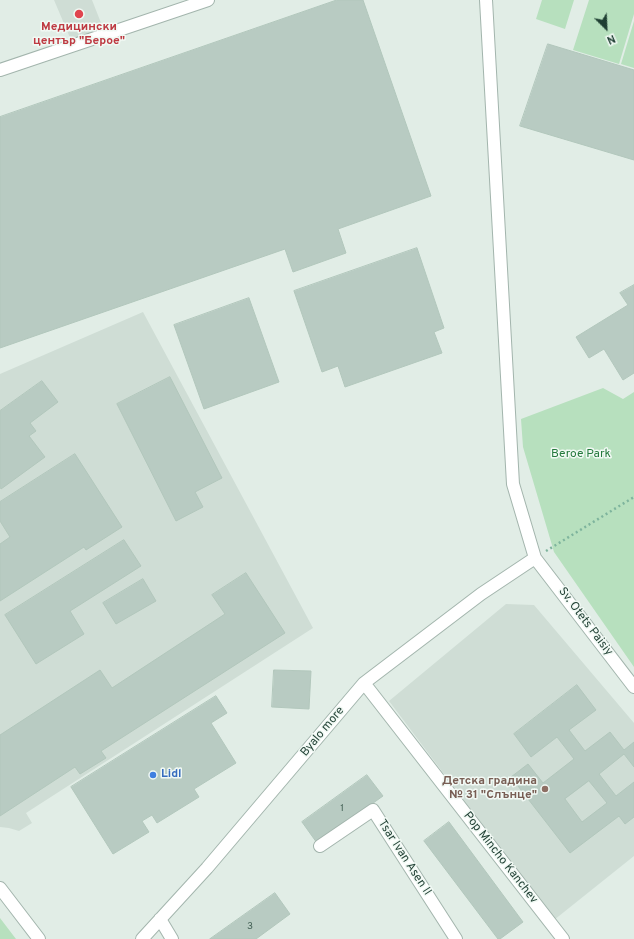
<!DOCTYPE html>
<html>
<head>
<meta charset="utf-8">
<style>
	body { margin:0 }
	#map { position:relative; width:634px; height:939px; overflow:hidden; background:#e1ede6; font-family:Overpass,sans-serif }
	canvas { display:block }
	.north { position:absolute; left:586px; top:8px; width:40px; height:40px; -webkit-text-stroke:3px #f1f9f4; paint-order:stroke; rotate:156deg; font-size:11px; font-weight:700; line-height:16px; text-align:center; color:#1f3f33 }
	.north::after { content:''; display:block; margin:auto; width:14px; height:18px; background:#1f3f33; clip-path:polygon(50% 0,100% 100%,50% 72%,0 100%) }
</style>
</head>
<body>
<div id="map">
<canvas width="634" height="939"></canvas>
<div class="north">N</div>
</div>
<script>
const context = document.querySelector('canvas').getContext('2d');
context.lineJoin = 'round';
function fillPath(path, color) { context.fillStyle = color; context.fill(path, 'evenodd'); }
function trace(path, color, width, dash) { context.strokeStyle = color; context.lineWidth = width; context.lineCap = dash ? 'butt' : 'round'; context.setLineDash(dash || []); context.stroke(path); }
function label(font, color, halo, rows, align = 'center') {
  context.font = font + ' Overpass,sans-serif'; context.lineWidth = 3; context.setLineDash([]); context.textBaseline = 'middle'; context.strokeStyle = halo; context.fillStyle = color; for (const [text, x, y, turn = 0] of rows) {
    context.save(); context.translate(x, y); context.rotate((+turn || 0) * Math.PI / 180); context.textAlign = isNaN(turn) ? turn : align; if (halo) context.strokeText(text, 0, 0); context.fillText(text, 0, 0); context.restore();
  }
}
fillPath(new Path2D(`
	M 54,0 L 92,0 L 103,28 L 71,40 Z
	M 143,312 L 313,628 L 26,813 L 32,823 L 19,831 L 9,828 L 0,827 L 0,374 Z
	M 506,604 L 534,605 L 634,723 L 634,856 L 554,920 L 389,701 Z`), '#cfddd5');
fillPath(new Path2D(`
	M 542,0 L 574,0 L 565,29 L 536,19 Z
	M 589,0 L 634,0 L 634,14 L 619,64 L 573,50 Z
	M 634,21 L 634,68 L 621,64 Z
	M 603,388 L 623,399 L 634,392 L 634,667 L 554,552 L 523,447 L 521,419 Z
	M 0,918 L 16,939 L 0,939 Z`), '#b7e0be');
const building = new Path2D(`
	M 337,0 L 363,0 L 431,196 L 338,229 L 346,253 L 293,272 L 285,249 L 0,348 L 0,117 Z
	M 548,44 L 634,70 L 634,160 L 520,126 Z
	M 417,248 L 444,328 L 434,332 L 442,353 L 345,387 L 338,366 L 322,372 L 294,291 Z
	M 634,285 L 634,373 L 623,380 L 604,349 L 589,358 L 576,337 L 628,305 L 620,293 Z
	M 249,298 L 279,382 L 204,409 L 174,325 Z
	M 170,377 L 222,478 L 195,492 L 203,507 L 176,521 L 117,404 Z
	M 42,381 L 58,402 L 30,423 L 36,431 L 29,436 L 45,457 L 1,489 L 0,487 L 0,411 Z
	M 75,454 L 122,527 L 86,550 L 84,547 L 0,601 L 0,544 L 10,537 L 0,521 L 0,502 Z
	M 124,540 L 141,566 L 70,611 L 84,634 L 36,664 L 5,615 Z
	M 246,573 L 285,633 L 101,751 L 106,758 L 80,774 L 75,767 L 0,816 L 0,735 L 100,670 L 112,688 L 225,614 L 212,595 Z
	M 143,579 L 156,601 L 116,624 L 103,603 Z
	M 274,670 L 311,671 L 309,709 L 272,707 Z
	M 577,685 L 596,710 L 569,730 L 585,751 L 610,732 L 624,750 L 634,742 L 634,767 L 624,754 L 599,774 L 616,796 L 634,782 L 634,817 L 625,824 L 619,816 L 570,853 L 511,777 L 528,764 L 543,783 L 574,759 L 557,737 L 531,757 L 514,734 ZM 589,781 L 607,803 L 582,822 L 565,799 Z
	M 216,696 L 227,713 L 211,723 L 236,763 L 194,789 L 199,797 L 157,823 L 152,815 L 142,821 L 149,832 L 113,854 L 71,787 Z
	M 367,775 L 383,796 L 317,843 L 302,822 Z
	M 449,822 L 523,922 L 500,939 L 498,939 L 424,841 Z
	M 275,893 L 290,914 L 256,939 L 210,939 Z`);
fillPath(building, '#b8cbc2');
trace(building, '#b2c7bc', 1);
const minor = new Path2D(`
	M 486,0 L 513,484 L 535,558 L 634,687
	M 0,70 L 208,0
	M 364,683 L 563,939
	M 320,846 L 373,810 L 456,939
	M 0,888 L 39,939
	M 160,919 L 172,939
	M 142,939 L 207,868 L 364,683 L 481,594 L 535,558`);
trace(minor, '#a3b5ad', 14);
trace(new Path2D(`
	M 546,551 L 634,497`), '#7eb49d', 2.5, [2, 3]);
trace(minor, '#fff', 12);
for (const [x, y, r, color] of [
	[79,14,5,"#e0444e"],
	[153,775,4,"#3f7fe0"],
	[545,789,4,"#8d6e63"]
]) { const dot = new Path2D(); dot.arc(x, y, r, 0, 2 * Math.PI); context.fillStyle = color; context.fill(dot); trace(dot, '#f1f9f4', 1.5); }
label('10px', '#456257', null, [
	["1",342,809],
	["3",250,927]
]);
label('bold 12px', '#be3a42', '#f1f9f4', [
	["Медицински",79,28],
	["център \"Берое\"",79,42]
]);
label('12px', '#257a3d', '#f1f9f4', [
	["Beroe Park",581,455]
]);
label('12px', '#1f3f33', '#f1f9f4', [
	["Sv. Otets Paisiy",585,622,53],
	["Byalo more",323,732,-50],
	["Tsar Ivan Asen II",404,858,57],
	["Pop Mincho Kanchev",500,858,52]
]);
label('bold 12px', '#366cbe', '#f1f9f4', [
	["Lidl",161,775]
], 'left');
label('bold 12px', '#785e54', '#f1f9f4', [
	["Детска градина",537,782],
	["№ 31 \"Слънце\"",537,796]
], 'right');
</script>
</body>
</html>
